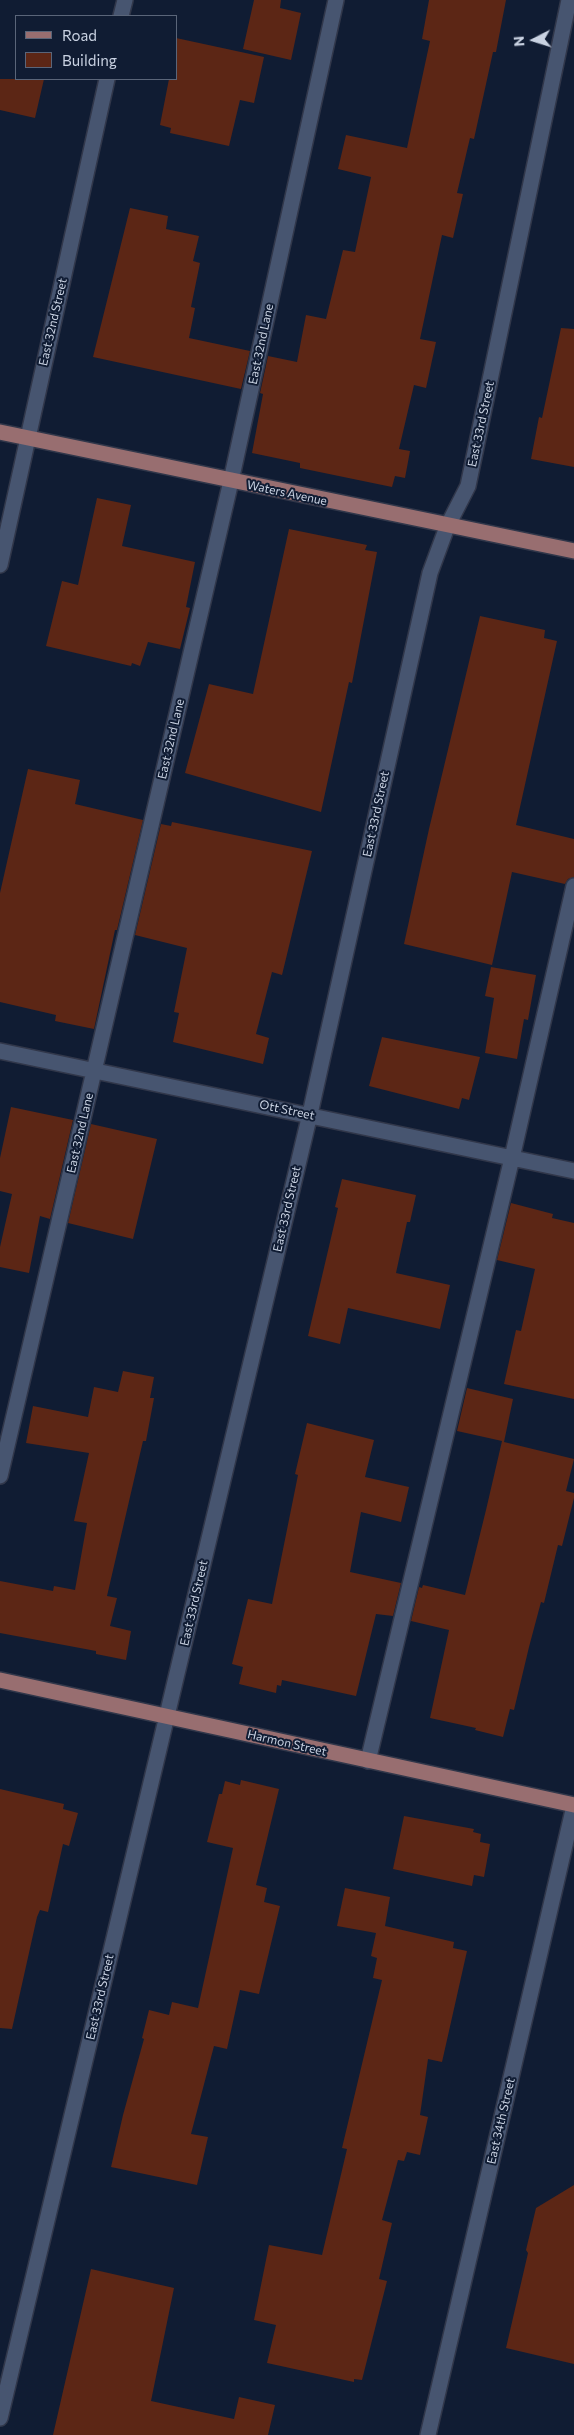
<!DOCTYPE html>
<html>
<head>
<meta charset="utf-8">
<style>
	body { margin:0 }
	#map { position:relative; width:574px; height:2435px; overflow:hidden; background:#101c33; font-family:Commissioner,sans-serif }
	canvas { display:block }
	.legend { position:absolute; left:15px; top:15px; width:162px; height:65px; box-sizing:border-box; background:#101c33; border:1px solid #5a6579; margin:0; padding:6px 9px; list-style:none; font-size:15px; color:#c9d2e2 }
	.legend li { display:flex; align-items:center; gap:10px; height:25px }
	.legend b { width:25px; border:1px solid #5a6579 }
	.north { position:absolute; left:509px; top:15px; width:50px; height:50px; -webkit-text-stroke:4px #101c33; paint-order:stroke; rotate:265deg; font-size:14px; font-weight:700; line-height:20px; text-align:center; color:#c9d2e2 }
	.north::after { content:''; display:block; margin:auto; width:18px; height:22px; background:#c9d2e2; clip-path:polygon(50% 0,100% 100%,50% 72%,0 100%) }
</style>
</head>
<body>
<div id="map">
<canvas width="574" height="2435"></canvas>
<ul class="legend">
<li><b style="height:6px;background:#986e70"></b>Road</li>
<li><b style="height:14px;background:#5c2615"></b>Building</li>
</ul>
<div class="north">N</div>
</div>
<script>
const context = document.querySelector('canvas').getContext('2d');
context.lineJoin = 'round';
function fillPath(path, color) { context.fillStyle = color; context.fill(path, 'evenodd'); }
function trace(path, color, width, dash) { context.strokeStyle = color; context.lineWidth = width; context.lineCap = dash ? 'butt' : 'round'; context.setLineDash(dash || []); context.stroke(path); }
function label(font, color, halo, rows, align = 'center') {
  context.font = font + ' Commissioner,sans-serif'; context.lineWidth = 4; context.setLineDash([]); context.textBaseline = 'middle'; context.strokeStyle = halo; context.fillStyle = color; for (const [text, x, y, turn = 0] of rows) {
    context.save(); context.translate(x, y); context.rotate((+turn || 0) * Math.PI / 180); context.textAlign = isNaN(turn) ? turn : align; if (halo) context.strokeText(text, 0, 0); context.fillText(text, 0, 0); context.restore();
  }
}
fillPath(new Path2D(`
	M 254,0 L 281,0 L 280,8 L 301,13 L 291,60 L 243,49 Z
	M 429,0 L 506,0 L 496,52 L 493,52 L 474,139 L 470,138 L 457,193 L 463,194 L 453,238 L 442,235 L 420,339 L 436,342 L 426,388 L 414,385 L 399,449 L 410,451 L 405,478 L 395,476 L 392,487 L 300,468 L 300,463 L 252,453 L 263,394 L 260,393 L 268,356 L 297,362 L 306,315 L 326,319 L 343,250 L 355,252 L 371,177 L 338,169 L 346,135 L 407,148 L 430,41 L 422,39 Z
	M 176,38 L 264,57 L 254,103 L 240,100 L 229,146 L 170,133 L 171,128 L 160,125 L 169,79 L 176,79 Z
	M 0,79 L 44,79 L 35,118 L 0,110 Z
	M 130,208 L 168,216 L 166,229 L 199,236 L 193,261 L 200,263 L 191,307 L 195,308 L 189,338 L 250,351 L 241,389 L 93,357 Z
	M 561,328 L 574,329 L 574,467 L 531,459 L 539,417 L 542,418 Z
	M 97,498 L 131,505 L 122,546 L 195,562 L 186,607 L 190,608 L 180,649 L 148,642 L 140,666 L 132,663 L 131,666 L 46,646 L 62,581 L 78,585 Z
	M 289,529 L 367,545 L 365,550 L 377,552 L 352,683 L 349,682 L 321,812 L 185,773 L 209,684 L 253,694 Z
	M 480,616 L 545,630 L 544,638 L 557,641 L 516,825 L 574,839 L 574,877 L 568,879 L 565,884 L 512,872 L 492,965 L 404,944 L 429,829 Z
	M 28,769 L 80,780 L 75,804 L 143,820 L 117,930 L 115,930 L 94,1029 L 55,1021 L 56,1015 L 0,1002 L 0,893 Z
	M 172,822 L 312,851 L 282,975 L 272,972 L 256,1034 L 269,1038 L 263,1064 L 173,1042 L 179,1013 L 174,1012 L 187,948 L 135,935 L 161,824 L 171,826 Z
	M 491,967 L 536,975 L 528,1020 L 524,1019 L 517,1059 L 485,1053 L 494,998 L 485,996 Z
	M 382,1037 L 480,1057 L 469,1100 L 462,1098 L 459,1109 L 369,1086 Z
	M 11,1107 L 73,1120 L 50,1219 L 40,1216 L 29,1273 L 0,1267 L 0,1247 L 12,1194 L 0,1191 L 0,1158 Z
	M 91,1124 L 157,1139 L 133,1239 L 68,1223 Z
	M 342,1179 L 416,1195 L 410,1222 L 407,1222 L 396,1273 L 450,1285 L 440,1329 L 348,1308 L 340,1344 L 308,1336 L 338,1208 L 335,1207 Z
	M 511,1203 L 553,1214 L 552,1218 L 574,1223 L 574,1399 L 504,1384 L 516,1330 L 521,1331 L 535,1269 L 497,1260 Z
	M 123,1371 L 154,1377 L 150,1398 L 154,1398 L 146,1441 L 143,1441 L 107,1596 L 117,1598 L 110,1626 L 131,1631 L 126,1660 L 96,1654 L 96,1651 L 0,1633 L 0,1581 L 53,1591 L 54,1586 L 75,1590 L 87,1523 L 74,1521 L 89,1453 L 26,1443 L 33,1406 L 88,1417 L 94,1387 L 118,1392 Z
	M 467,1388 L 513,1399 L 504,1442 L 574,1459 L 566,1491 L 574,1493 L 574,1498 L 562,1546 L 558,1545 L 544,1603 L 541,1602 L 529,1647 L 514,1710 L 510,1709 L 503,1737 L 475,1730 L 476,1728 L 430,1718 L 449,1630 L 411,1621 L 419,1587 L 422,1588 L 423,1585 L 465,1595 L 486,1510 L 502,1441 L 457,1431 Z
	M 307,1423 L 374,1440 L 365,1477 L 409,1487 L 401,1522 L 361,1512 L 350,1572 L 401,1583 L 393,1616 L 376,1614 L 356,1696 L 282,1680 L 281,1686 L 277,1685 L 276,1693 L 239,1684 L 243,1667 L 232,1664 L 248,1599 L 272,1604 L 298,1475 L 295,1474 Z
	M 241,1780 L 279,1789 L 256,1885 L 267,1888 L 264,1902 L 280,1906 L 259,1994 L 240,1990 L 227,2049 L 214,2046 L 191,2134 L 208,2137 L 197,2185 L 111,2167 L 123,2115 L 144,2039 L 142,2038 L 149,2010 L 169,2015 L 172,2002 L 198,2008 L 233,1848 L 207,1842 L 219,1794 L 222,1794 L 225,1781 L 240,1785 Z
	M 0,1789 L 64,1804 L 63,1809 L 78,1813 L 69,1846 L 63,1844 L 48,1912 L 40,1910 L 37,1917 L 12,2029 L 0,2028 Z
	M 404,1816 L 474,1829 L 473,1832 L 481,1834 L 480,1842 L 490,1844 L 484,1877 L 474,1875 L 472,1886 L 393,1869 Z
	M 345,1888 L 390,1897 L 385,1926 L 454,1942 L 453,1948 L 467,1951 L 442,2062 L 428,2059 L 420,2115 L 428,2117 L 420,2155 L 407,2152 L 404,2161 L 398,2160 L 382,2220 L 392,2223 L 379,2279 L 387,2281 L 362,2380 L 354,2379 L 354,2382 L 267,2363 L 276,2325 L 254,2320 L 269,2245 L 322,2255 L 347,2149 L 342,2148 L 382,1980 L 373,1978 L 377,1958 L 371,1956 L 376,1933 L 337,1926 Z
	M 574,2185 L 574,2364 L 506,2348 L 528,2253 L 526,2250 L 536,2208 Z
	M 91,2269 L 174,2288 L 151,2401 L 234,2419 L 239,2397 L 275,2405 L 268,2435 L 53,2435 Z`), '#5c2615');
const minor = new Path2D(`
	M 121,16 L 125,0
	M 0,565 L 107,79
	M 0,1051 L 574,1171
	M 0,1476 L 231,481 L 336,0
	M 368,1761 L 512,1158 L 574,886
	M 0,2418 L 310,1114 L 430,573 L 447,527 L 468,486 L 569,0
	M 428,2435 L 574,1806`);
const major = new Path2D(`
	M 0,432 L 574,551
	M 0,1680 L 574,1805`);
trace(minor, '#31374a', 18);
trace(major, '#31374a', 18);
trace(minor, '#475570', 15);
trace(major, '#986e70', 15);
label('12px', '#c9d2e2', '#101c33', [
	["East 32nd Street",53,322,-77],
	["East 32nd Lane",261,344,-78],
	["East 33rd Street",481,424,-78],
	["Waters Avenue",287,493,12],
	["East 32nd Lane",171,739,-77],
	["East 33rd Street",376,814,-78],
	["Ott Street",287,1110,12],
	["East 32nd Lane",80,1133,-77],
	["East 33rd Street",287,1209,-77],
	["East 33rd Street",194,1603,-77],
	["Harmon Street",287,1743,13],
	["East 33rd Street",100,1997,-77],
	["East 34th Street",501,2121,-77]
]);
</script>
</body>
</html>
